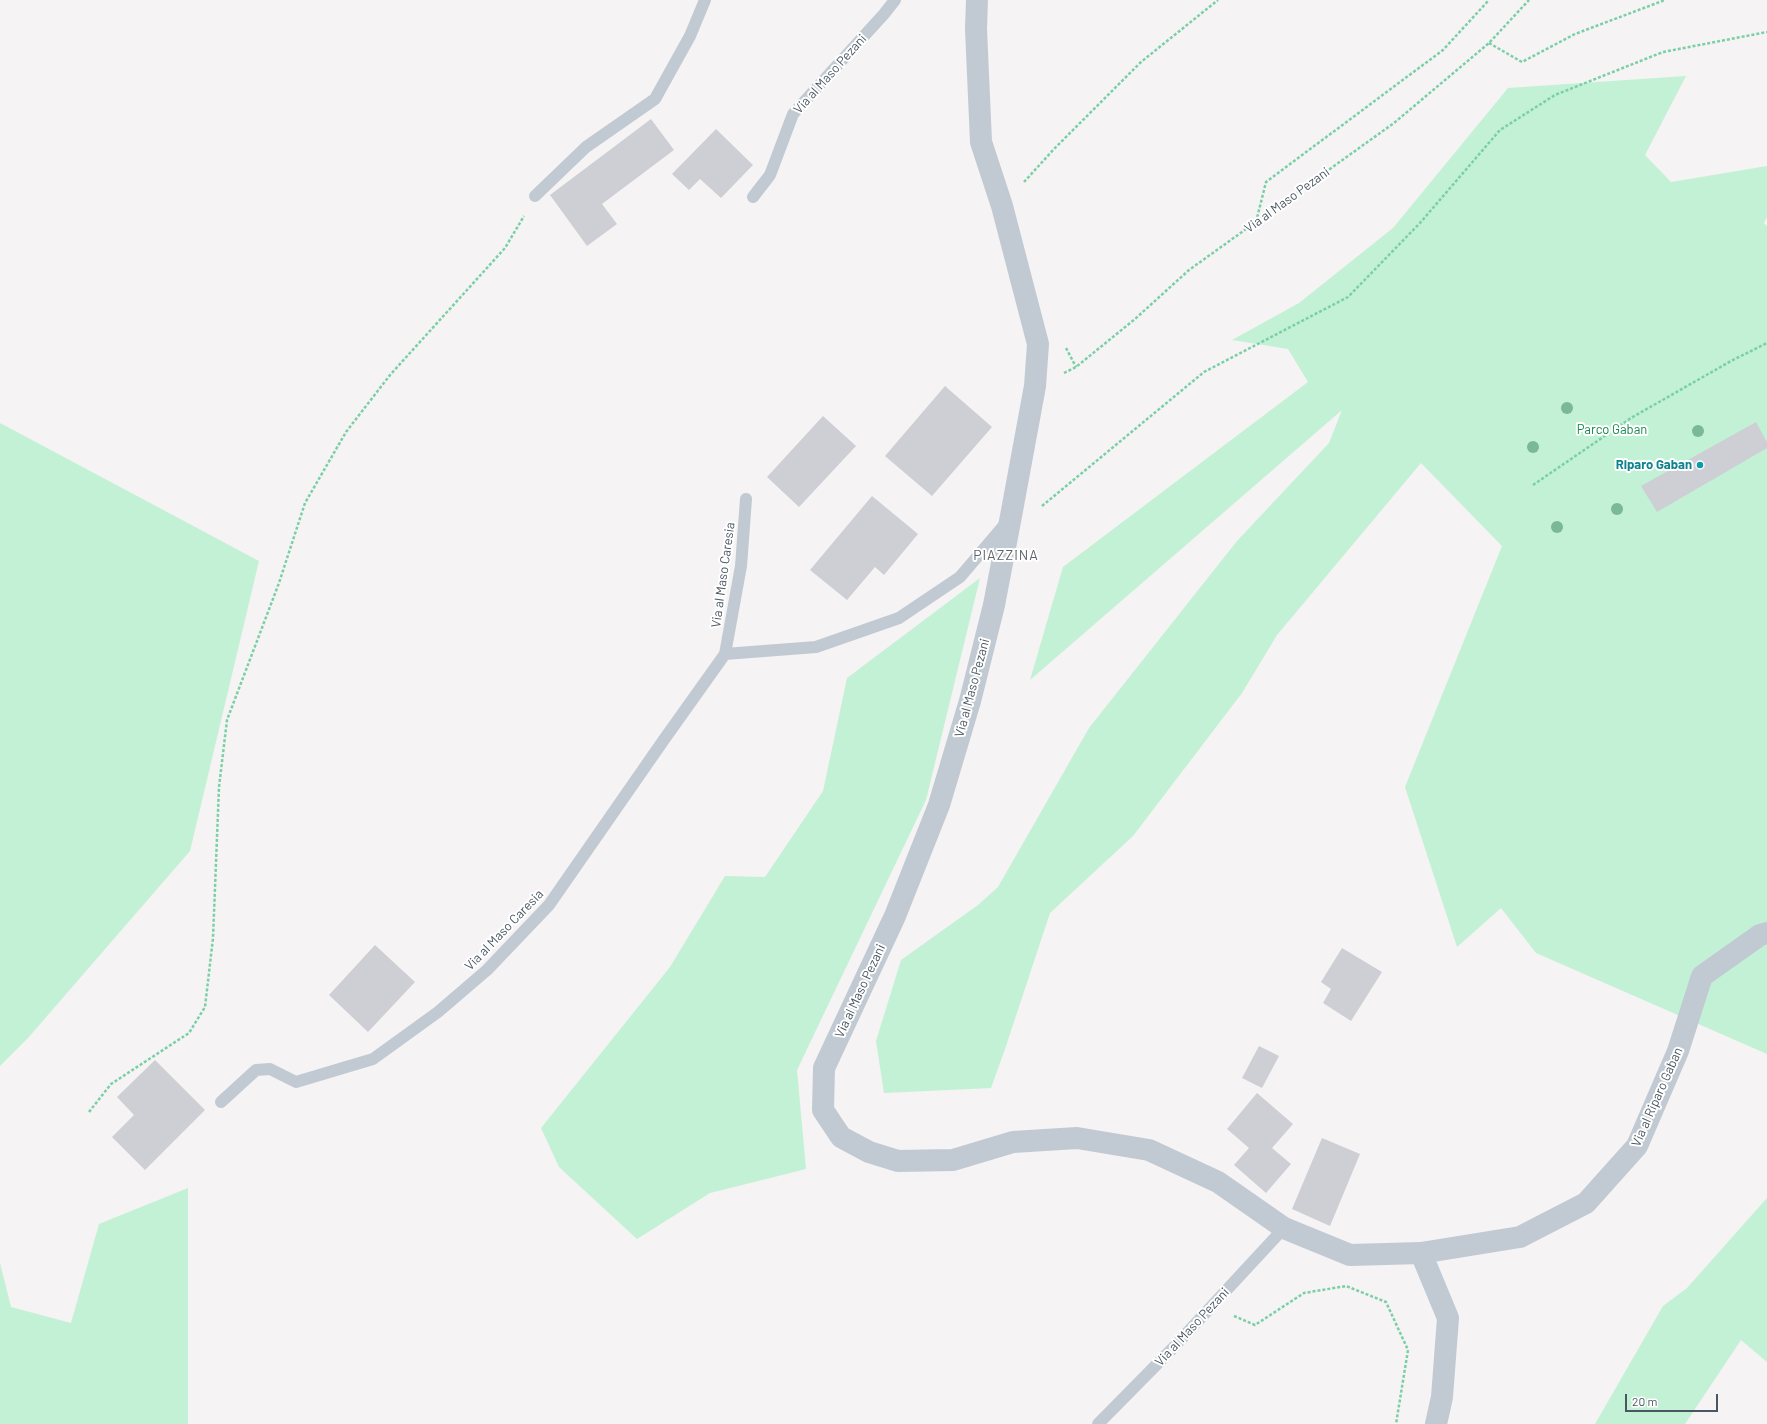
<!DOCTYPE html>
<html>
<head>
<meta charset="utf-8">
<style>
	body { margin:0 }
	#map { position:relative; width:1767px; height:1424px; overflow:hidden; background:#f5f3f3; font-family:Barlow,sans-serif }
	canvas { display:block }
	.scale { position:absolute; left:1625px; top:1394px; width:93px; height:18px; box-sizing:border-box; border:2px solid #4a5661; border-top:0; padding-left:5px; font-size:12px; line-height:14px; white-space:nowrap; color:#4a5661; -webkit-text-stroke:3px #fff; paint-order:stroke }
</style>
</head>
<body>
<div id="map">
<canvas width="1767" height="1424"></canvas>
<div class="scale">20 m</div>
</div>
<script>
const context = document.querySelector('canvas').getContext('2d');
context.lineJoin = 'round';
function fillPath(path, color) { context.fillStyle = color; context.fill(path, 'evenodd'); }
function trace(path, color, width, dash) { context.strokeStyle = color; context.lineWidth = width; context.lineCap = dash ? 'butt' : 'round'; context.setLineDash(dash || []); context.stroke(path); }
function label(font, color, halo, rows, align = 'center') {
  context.font = font + ' Barlow,sans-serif'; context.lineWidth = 4; context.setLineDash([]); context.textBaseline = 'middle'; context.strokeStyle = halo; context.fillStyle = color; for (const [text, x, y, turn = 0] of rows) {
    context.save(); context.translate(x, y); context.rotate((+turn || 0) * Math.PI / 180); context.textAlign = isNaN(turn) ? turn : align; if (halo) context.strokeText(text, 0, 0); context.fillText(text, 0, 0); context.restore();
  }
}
fillPath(new Path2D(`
	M 1686,76 L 1645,155 L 1671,182 L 1767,166 L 1767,217 L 1764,223 L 1767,226 L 1767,1054 L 1536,953 L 1501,908 L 1457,947 L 1405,787 L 1502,546 L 1421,463 L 1277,635 L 1242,693 L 1133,836 L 1050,913 L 1004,1052 L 991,1088 L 884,1093 L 876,1041 L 901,960 L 978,905 L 998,887 L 1089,728 L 1237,541 L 1329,443 L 1342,410 L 1030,680 L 1063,567 L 1308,382 L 1288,349 L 1232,340 L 1299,303 L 1393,228 L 1508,88 Z
	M 0,423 L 259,561 L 190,851 L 28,1038 L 0,1066 Z
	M 980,578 L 926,800 L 797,1070 L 806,1169 L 710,1193 L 637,1239 L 559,1167 L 541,1128 L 670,967 L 725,876 L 765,877 L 823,791 L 847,678 Z
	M 188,1188 L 188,1424 L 0,1424 L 0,1263 L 11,1307 L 71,1323 L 99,1224 Z
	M 1767,1198 L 1767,1362 L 1741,1340 L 1685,1424 L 1595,1424 L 1663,1306 L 1687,1288 Z`), '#c3f1d5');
fillPath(new Path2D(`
	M 651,119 L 674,150 L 602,204 L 617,224 L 587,246 L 550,195 Z
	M 716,129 L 753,165 L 721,198 L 700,179 L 689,190 L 672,174 Z
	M 945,386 L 992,427 L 932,496 L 885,456 Z
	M 823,416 L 856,446 L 799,507 L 767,477 Z
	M 1756,422 L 1767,442 L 1767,448 L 1657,512 L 1641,486 Z
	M 872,496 L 918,534 L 884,575 L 875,567 L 847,600 L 810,570 Z
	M 375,945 L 415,982 L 368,1032 L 329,995 Z
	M 1342,948 L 1382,972 L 1351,1021 L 1323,1003 L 1331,989 L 1321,982 Z
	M 1259,1046 L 1279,1056 L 1262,1088 L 1242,1078 Z
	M 155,1060 L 205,1110 L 145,1170 L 112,1137 L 134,1115 L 117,1097 Z
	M 1257,1093 L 1293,1124 L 1272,1148 L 1291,1164 L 1266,1193 L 1234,1165 L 1249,1148 L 1227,1129 Z
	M 1322,1138 L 1360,1154 L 1330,1226 L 1292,1209 Z`), '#cdcfd5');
trace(new Path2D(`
	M 1489,43 L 1522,62 L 1575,34 L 1665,0
	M 1024,182 L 1054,149 L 1141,62 L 1218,0
	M 1256,222 L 1266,182 L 1443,50 L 1489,0
	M 1066,348 L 1076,367
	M 1064,373 L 1076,367 L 1135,319 L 1189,270 L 1394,123 L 1489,43 L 1529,0
	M 1533,485 L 1631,418 L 1731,361 L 1767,343
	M 1042,506 L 1204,372 L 1348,297 L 1420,223 L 1500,130 L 1555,95 L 1663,52 L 1767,32
	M 89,1112 L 111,1084 L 189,1033 L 205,1007 L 213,938 L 219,787 L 227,720 L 279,583 L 305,503 L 346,432 L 390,375 L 505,248 L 524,216
	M 1234,1316 L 1255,1325 L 1304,1293 L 1346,1286 L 1386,1302 L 1408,1350 L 1396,1424`), '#7ad0a6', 2.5, [3, 2]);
trace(new Path2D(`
	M 535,196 L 586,147 L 655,99 L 690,36 L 705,0
	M 753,197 L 770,175 L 793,114 L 884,14 L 895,0
	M 746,499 L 741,566 L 725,654 L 816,647 L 899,618 L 960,577 L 1007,522
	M 221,1102 L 256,1070 L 270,1069 L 296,1082 L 373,1059 L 438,1012 L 487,970 L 549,905 L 663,741 L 725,654
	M 1098,1424 L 1172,1349 L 1284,1228`), '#c1cad2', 12);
trace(new Path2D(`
	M 977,0 L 976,29 L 981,142 L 1002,206 L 1038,344 L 1035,386 L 1011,516 L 994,605 L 970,701 L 939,805 L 895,916 L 824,1068 L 823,1110 L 841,1137 L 869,1152 L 898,1161 L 953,1160 L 1013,1142 L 1077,1138 L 1149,1150 L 1218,1182 L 1284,1228 L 1350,1255 L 1421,1253 L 1520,1237 L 1586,1203 L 1637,1146 L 1678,1051 L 1702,976 L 1760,935 L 1767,933
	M 1421,1253 L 1448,1318 L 1442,1397 L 1436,1424`), '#c1cad2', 22);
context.fillStyle = '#7bb799';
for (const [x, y] of [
	[1567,408],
	[1698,431],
	[1533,447],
	[1617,509],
	[1557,527]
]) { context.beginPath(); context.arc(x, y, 6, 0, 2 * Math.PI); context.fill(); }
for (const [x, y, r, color] of [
	[1700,465,4,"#0f9aa8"]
]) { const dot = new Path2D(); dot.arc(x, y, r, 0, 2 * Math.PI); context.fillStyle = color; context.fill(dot); trace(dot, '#fff', 1.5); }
label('13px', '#4a5661', '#fff', [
	["Via al Maso Pezani",830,74,-48],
	["Via al Maso Pezani",1287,200,-36],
	["Via al Maso Caresia",723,575,-82],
	["Via al Maso Pezani",972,688,-75],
	["Via al Maso Caresia",504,930,-46],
	["Via al Maso Pezani",860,991,-65],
	["Via al Riparo Gaban",1657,1097,-66],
	["Via al Maso Pezani",1192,1327,-47]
]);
label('13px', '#17864f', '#fff', [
	["Parco Gaban",1612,430]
]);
label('bold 13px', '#0d838f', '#fff', [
	["Riparo Gaban",1692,465]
], 'right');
context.letterSpacing = '1px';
label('14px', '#5f6368', '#fff', [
	["PIAZZINA",1006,555]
]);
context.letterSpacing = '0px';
</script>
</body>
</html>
